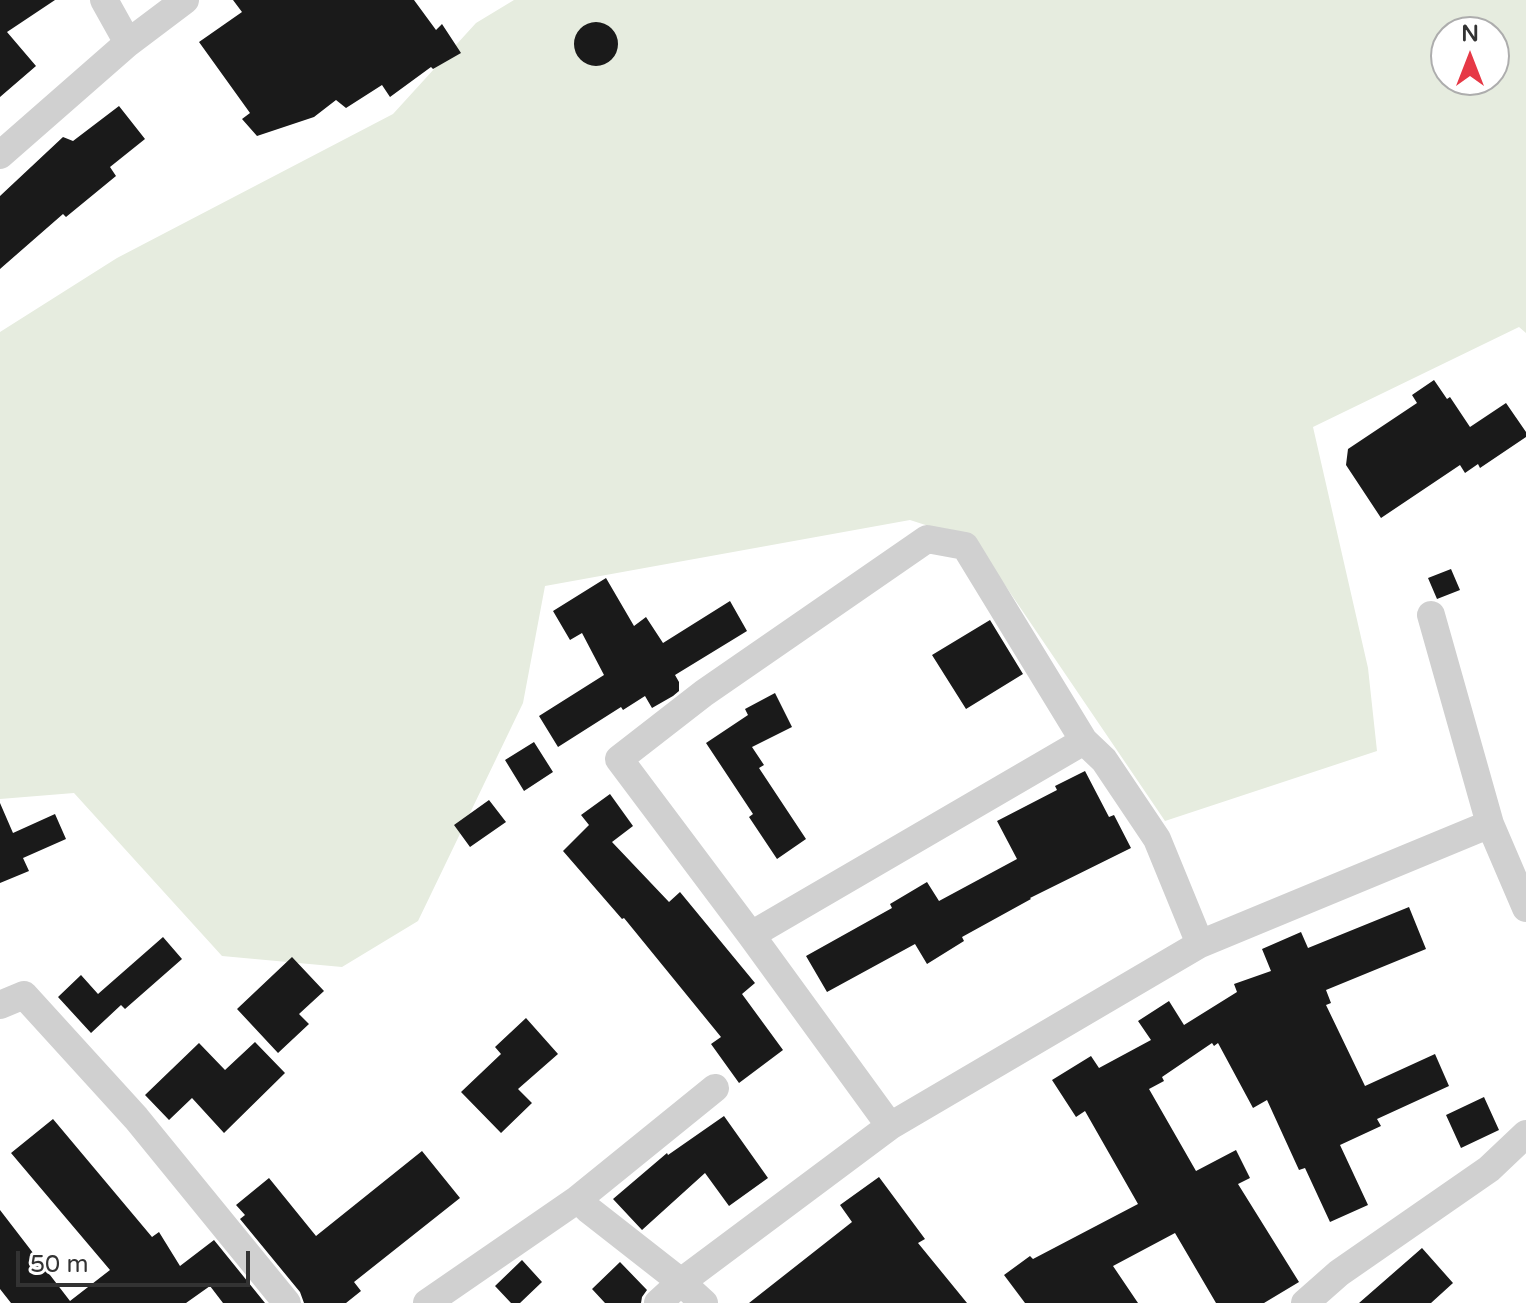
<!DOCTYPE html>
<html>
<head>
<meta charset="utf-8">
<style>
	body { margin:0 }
	#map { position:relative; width:1526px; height:1303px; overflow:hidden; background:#fff; font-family:"Varela Round",sans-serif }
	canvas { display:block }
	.north { position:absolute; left:1430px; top:16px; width:80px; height:80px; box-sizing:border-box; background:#fff; border:2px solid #adadad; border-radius:50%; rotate:0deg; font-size:22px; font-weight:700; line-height:32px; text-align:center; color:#333 }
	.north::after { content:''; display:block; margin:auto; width:28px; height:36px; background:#e63946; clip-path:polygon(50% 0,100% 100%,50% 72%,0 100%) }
	.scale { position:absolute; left:16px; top:1251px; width:234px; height:36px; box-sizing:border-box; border:4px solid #333; border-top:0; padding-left:10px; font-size:24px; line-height:28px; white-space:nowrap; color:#333; -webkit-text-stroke:6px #fff; paint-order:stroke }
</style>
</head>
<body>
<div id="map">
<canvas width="1526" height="1303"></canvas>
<div class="north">N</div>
<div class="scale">50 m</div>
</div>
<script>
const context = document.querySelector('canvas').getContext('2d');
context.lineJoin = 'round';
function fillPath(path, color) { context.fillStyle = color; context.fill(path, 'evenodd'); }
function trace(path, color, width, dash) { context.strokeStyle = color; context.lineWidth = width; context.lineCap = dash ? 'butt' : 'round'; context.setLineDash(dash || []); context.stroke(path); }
fillPath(new Path2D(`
	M 514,0 L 1526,0 L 1526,333 L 1519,327 L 1313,427 L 1368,668 L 1377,751 L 1165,821 L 975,541 L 910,520 L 545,586 L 523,703 L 418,921 L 342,967 L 222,956 L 74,793 L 0,799 L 0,332 L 117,258 L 393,114 L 476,23 ZM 1446,32 L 1494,32 L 1494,80 L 1446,80 Z`), '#e6ecdf');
fillPath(new Path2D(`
	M 0,0 L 55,0 L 7,32 L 36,66 L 0,97 Z
	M 233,0 L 414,0 L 436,30 L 442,24 L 461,53 L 433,69 L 431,67 L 390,97 L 382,85 L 346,108 L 336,100 L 314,117 L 257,136 L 242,119 L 250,113 L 199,42 L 242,12 Z
	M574 44a22 22 0 1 1 44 0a22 22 0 1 1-44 0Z
	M 119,106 L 145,139 L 110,167 L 116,176 L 66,217 L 63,214 L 0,269 L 0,196 L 63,137 L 73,141 Z
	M 1434,380 L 1447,399 L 1450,397 L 1470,427 L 1506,403 L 1526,432 L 1526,437 L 1480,468 L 1478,464 L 1465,473 L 1460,465 L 1381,518 L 1346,465 L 1348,449 L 1417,403 L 1412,395 Z
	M 1451,569 L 1460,590 L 1437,599 L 1428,578 Z
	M 606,578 L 634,626 L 646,617 L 663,643 L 730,601 L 747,631 L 675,675 L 679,682 L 679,691 L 673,696 L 652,708 L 645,696 L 623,710 L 621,707 L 558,747 L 539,716 L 604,675 L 582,633 L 570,640 L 553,611 Z
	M 990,620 L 1023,674 L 966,709 L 932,655 Z
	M 775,693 L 792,727 L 752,747 L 764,765 L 759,768 L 806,839 L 777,859 L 749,817 L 753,814 L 706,743 L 748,715 L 745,709 Z
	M 534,742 L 553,772 L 524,791 L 505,760 Z
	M 1085,771 L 1109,817 L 1114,815 L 1131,848 L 1030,898 L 1031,899 L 962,937 L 964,941 L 927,964 L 915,944 L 827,992 L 806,956 L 892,908 L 890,904 L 927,882 L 939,901 L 1017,859 L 997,821 L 1057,790 L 1055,786 Z
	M 610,794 L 633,826 L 612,842 L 669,902 L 680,892 L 755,983 L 742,994 L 783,1050 L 739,1083 L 711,1044 L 721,1037 L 624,918 L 622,919 L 563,851 L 589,825 L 581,815 Z
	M 489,800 L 506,822 L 470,847 L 454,825 Z
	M 0,803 L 13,833 L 55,814 L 66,839 L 23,858 L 29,871 L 0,883 Z
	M 1409,907 L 1426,949 L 1326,990 L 1331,1003 L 1326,1005 L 1365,1086 L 1435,1054 L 1449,1086 L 1377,1119 L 1381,1126 L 1340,1145 L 1368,1205 L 1330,1222 L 1305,1168 L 1299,1170 L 1267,1100 L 1253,1108 L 1218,1043 L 1214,1046 L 1212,1043 L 1162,1077 L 1164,1081 L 1149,1089 L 1196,1171 L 1236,1150 L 1250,1178 L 1238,1184 L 1299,1282 L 1264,1303 L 1216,1303 L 1175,1233 L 1113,1266 L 1138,1303 L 1025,1303 L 1004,1275 L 1030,1256 L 1033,1259 L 1138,1204 L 1085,1111 L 1076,1117 L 1052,1080 L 1091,1056 L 1099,1068 L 1151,1040 L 1138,1021 L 1169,1001 L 1184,1025 L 1237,992 L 1234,984 L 1271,971 L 1262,949 L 1301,932 L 1308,948 Z
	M 163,937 L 182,959 L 125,1009 L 121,1005 L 91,1033 L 58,997 L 81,975 L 98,994 Z
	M 292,957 L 324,991 L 299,1014 L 309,1024 L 278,1053 L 237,1009 Z
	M 526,1018 L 558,1054 L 518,1089 L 532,1103 L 501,1133 L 461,1092 L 501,1054 L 495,1047 Z
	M 255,1042 L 285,1073 L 224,1133 L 192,1098 L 169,1120 L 145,1095 L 199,1043 L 225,1070 Z
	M 1484,1097 L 1499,1130 L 1461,1148 L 1446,1115 Z
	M 724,1116 L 768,1178 L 729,1206 L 705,1173 L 642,1230 L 613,1199 L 667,1153 L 668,1155 Z
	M 53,1119 L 152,1237 L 159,1232 L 180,1266 L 214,1240 L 265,1303 L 223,1303 L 210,1286 L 186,1303 L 11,1303 L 0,1289 L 0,1210 L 70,1301 L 110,1270 L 11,1153 Z
	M 422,1151 L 460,1198 L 354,1282 L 361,1291 L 346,1303 L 304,1303 L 300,1292 L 240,1219 L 245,1215 L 236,1205 L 269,1178 L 316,1236 Z
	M 879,1177 L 925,1239 L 918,1243 L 967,1303 L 749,1303 L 852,1222 L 840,1205 Z
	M 1422,1248 L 1453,1283 L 1431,1303 L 1359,1303 Z
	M 522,1260 L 542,1282 L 520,1303 L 511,1303 L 495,1286 Z
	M 620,1262 L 647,1290 L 642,1297 L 641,1303 L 605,1303 L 592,1289 Z`), '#1a1a1a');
trace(new Path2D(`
	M 104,0 L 128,43
	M 0,155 L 128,43 L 185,0
	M 1431,615 L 1490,824 L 1526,908
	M 751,935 L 1084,741
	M 0,1005 L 24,995 L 136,1118 L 287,1303
	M 890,1126 L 751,935 L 619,759 L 704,693 L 927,539 L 965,546 L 1084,741 L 1104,760 L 1157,839 L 1200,944
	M 578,1199 L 715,1088
	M 427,1303 L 578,1199 L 589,1210 L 681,1282 L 704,1303
	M 658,1303 L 681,1282 L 890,1126 L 1200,944 L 1490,824
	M 1305,1303 L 1339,1273 L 1489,1169 L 1526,1134`), '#d0d0d0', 28);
</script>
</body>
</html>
